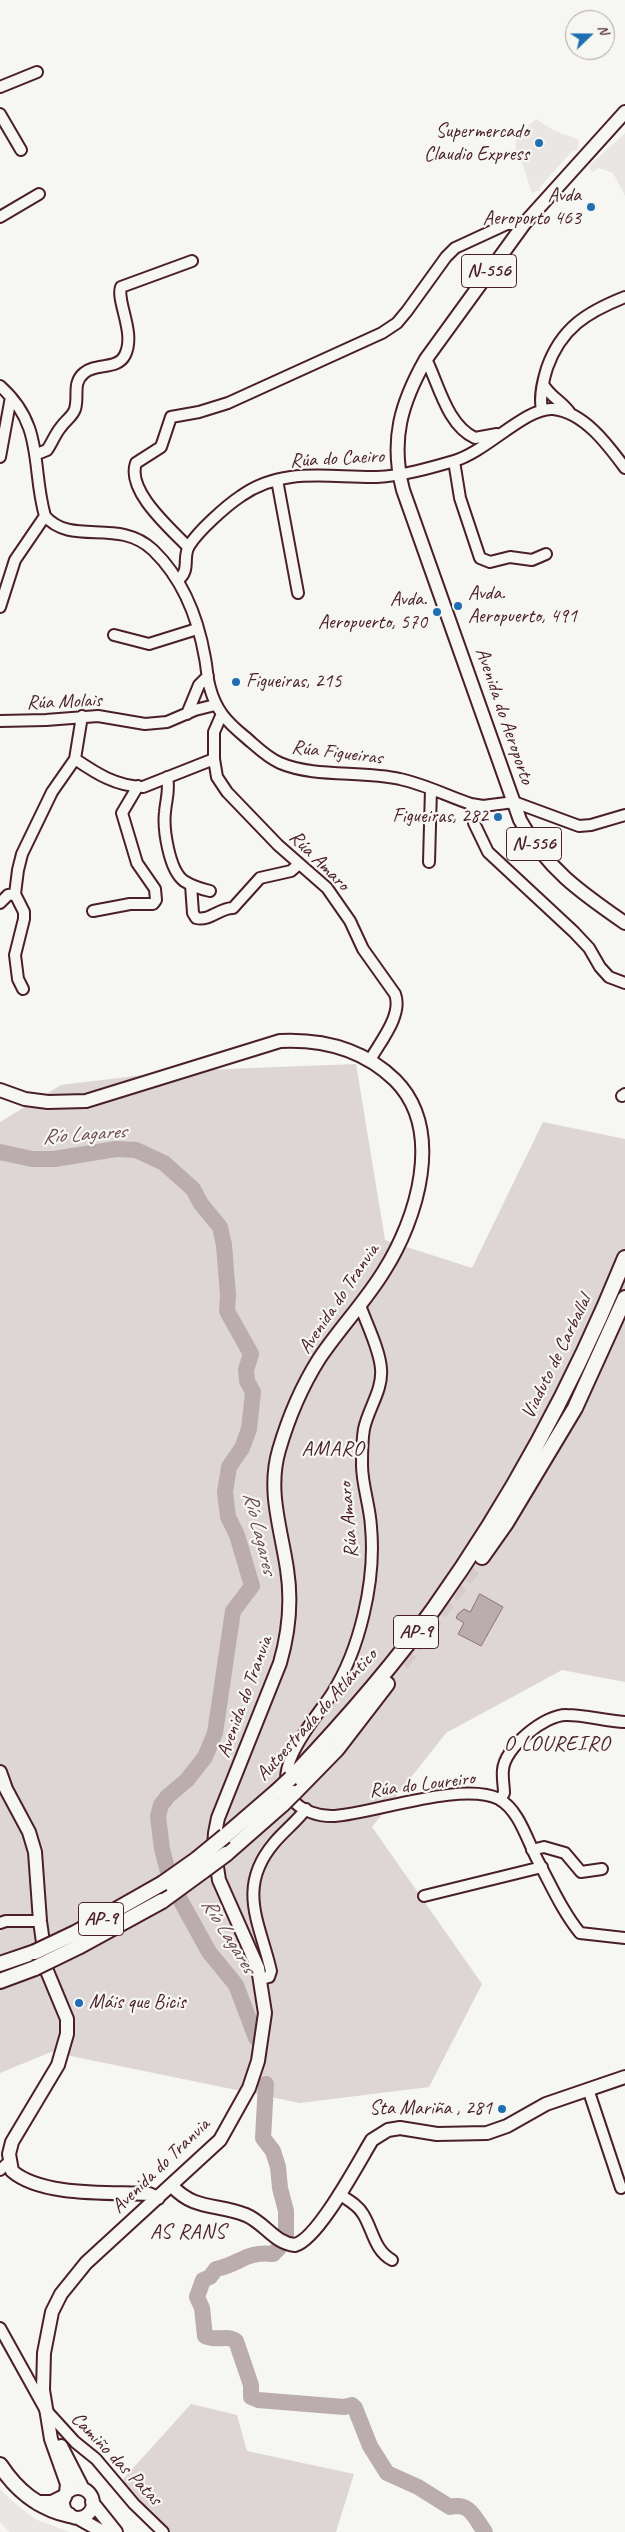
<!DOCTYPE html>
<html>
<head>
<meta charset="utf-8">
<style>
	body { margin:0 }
	#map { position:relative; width:625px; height:2532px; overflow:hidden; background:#f6f6f2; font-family:Caveat,sans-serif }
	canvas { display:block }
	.north { position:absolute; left:565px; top:10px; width:50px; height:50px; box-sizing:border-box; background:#f6f6f2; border:1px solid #b1a0a2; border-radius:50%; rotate:68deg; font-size:14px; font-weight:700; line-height:20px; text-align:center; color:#4a1f2b }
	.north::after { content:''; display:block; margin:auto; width:18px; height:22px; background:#1f6fb2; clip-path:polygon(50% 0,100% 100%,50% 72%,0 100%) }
</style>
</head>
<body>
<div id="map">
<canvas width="625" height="2532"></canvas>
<div class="north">N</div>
</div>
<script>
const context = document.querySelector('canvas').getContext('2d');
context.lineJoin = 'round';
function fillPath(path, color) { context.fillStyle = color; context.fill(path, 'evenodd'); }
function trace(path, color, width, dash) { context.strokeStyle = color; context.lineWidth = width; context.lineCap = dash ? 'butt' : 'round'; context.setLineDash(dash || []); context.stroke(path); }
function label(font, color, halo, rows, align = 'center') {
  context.font = font + ' Caveat,sans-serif'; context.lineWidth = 4.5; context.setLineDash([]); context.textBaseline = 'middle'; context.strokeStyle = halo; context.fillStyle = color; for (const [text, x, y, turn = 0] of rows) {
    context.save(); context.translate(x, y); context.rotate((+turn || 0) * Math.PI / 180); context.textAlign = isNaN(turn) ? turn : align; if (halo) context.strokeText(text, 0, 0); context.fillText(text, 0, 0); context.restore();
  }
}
fillPath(new Path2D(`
	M 536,119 L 553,130 L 579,140 L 578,150 L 571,152 L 540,187 L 540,190 L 532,193 L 520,157 L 516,158 L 515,152 L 517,136 Z
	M 625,133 L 625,196 L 613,173 L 599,168 L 592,172 L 589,166 Z
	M 0,2489 L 18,2506 L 37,2520 L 70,2532 L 10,2532 L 0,2522 Z`), '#e9e6e3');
fillPath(new Path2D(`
	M 356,1064 L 385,1240 L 472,1268 L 543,1122 L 625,1139 L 625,1682 L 562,1670 L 446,1733 L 372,1827 L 482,1984 L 429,2087 L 300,2103 L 51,2052 L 0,2073 L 0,1122 L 61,1085 L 176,1071 Z
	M 191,2404 L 237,2415 L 247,2451 L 354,2474 L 336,2532 L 159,2532 L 117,2486 Z`), '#ddd6d5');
const water = new Path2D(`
	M 480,1594 L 503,1607 L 481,1646 L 458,1634 L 464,1623 L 456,1618 L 458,1614 L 464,1609 L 470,1612 Z`);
fillPath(water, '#bbadae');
trace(water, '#8e747a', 1);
trace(new Path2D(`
	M 0,1152 L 32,1159 L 54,1159 L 116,1149 L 136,1150 L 164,1163 L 193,1189 L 201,1204 L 220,1227 L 224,1245 L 228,1295 L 227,1311 L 251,1354 L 246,1370 L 247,1381 L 253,1392 L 249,1429 L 242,1448 L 229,1467 L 225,1492 L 228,1517 L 237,1535 L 252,1586 L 233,1611 L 215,1733 L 205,1757 L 187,1780 L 168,1796 L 161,1805 L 158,1816 L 162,1849 L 171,1883 L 209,1952 L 236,1985 L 256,2038
	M 266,2084 L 263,2138 L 273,2151 L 278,2167 L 280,2188 L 286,2211 L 286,2235
	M 279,2248 L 273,2254 C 245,2251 241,2264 216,2269 L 210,2277 L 203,2280 L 197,2297 L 202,2308 L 205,2336 C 215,2342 227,2334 236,2341 L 251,2385 L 251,2397 L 258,2400 L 344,2407 L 352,2405 L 355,2408 L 370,2446 L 387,2473 L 418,2487 L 450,2507 C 470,2502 474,2517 485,2532`), '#bbadae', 16);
trace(new Path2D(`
	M 402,1664 L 482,1557`), '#d4cbca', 14, [14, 7]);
const minor = new Path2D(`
	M 0,87 L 37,72
	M 0,114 L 21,150
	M 0,217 L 39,194
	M 426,359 C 439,385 447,425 475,438 L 497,434
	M 543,384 C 550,397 562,401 570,413
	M 0,386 C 45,426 31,467 45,516 C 72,547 118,517 153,550 C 182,578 198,618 205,658 C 207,668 207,678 210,688 C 216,710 226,721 244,736 C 255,745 266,757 280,763 C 315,778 362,770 400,779 C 424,784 447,796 471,804 L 483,806 L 514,802 L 579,826 L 591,825 L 625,815
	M 542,410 C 539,396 543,381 547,368 C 561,328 587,312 625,297
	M 37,454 L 47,450 C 52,443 55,434 61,427 C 65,421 73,416 75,409 C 79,396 72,383 84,373 C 95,363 118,370 125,355 C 136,333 116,301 121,287 L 192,261
	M 0,457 L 11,397
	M 454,461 L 460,498 L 480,558 L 490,562 L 510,557 L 532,560 L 546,554
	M 277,480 L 298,593
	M 188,547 C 171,529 126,491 136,463 L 161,447 L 171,417 L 199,412 L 228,403 L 382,333 L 397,323 L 407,311 L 446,257 L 455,248 L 507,224 L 524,224
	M 178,580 C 191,570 182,558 189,546 C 198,531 226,506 241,496 C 283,466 330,478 377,477 C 402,476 430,468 454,461 C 486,452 526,407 553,409 C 584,412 608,445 625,468
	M 0,607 L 15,560 L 45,516
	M 114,635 L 149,644 L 197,629
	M 187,714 L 199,685 L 208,676
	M 221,716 L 214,732 L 214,759 L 217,777 L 227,792 L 278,845 L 327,888 L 350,921 L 363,949 L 395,994 C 403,1015 380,1042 370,1060
	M 0,721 L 46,720 L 98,716 L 145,724 L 167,722 L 195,710 L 215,705
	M 75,759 C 97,774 116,786 143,787 L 214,759
	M 167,777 C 170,789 166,800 165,812 C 163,829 169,870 184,881 C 192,886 201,889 210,891
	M 471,804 L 474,823 L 488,852 L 574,932 L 589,948 L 600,967 L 609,977 L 625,983
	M 429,862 L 431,789
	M 191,885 L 193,913 L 196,918 C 211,921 219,908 233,908 L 260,878 L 291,871 L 299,864
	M 0,903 L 8,895 L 15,894
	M 93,911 L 130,904 L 153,904 L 156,900 L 155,889 L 137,863 L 122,813 L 138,786
	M 23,989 L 18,979 L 15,955 L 24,919 L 24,912 L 15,894 L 18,870 L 22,854 L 52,792 L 75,759 L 82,716
	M 622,1096 L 625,1094
	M 360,1305 C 366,1323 380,1350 381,1369 C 383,1390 368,1409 364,1429 C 362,1440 362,1453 362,1465 C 362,1485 370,1506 371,1527 C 376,1580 360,1650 331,1695 C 315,1719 271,1768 291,1798 C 300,1811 320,1817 335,1816 C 375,1813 462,1781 499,1799 C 519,1810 527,1840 537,1859 C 550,1883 562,1911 580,1933 L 625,1938
	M 500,1800 L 504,1793 C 504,1786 502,1777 503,1770 C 504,1748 545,1714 567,1715 C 586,1715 605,1721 625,1722
	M 532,1850 L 544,1847 L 565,1853 L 581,1872 L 602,1869
	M 424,1896 L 542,1867
	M 0,1923 L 6,1921 L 40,1921
	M 261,1979 L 269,1977 L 271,1971 C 260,1923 236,1888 274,1843 C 284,1831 296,1822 306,1809
	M 588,2089 L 621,2188
	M 0,2170 L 9,2162
	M 339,2194 C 348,2200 358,2205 363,2214 C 373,2230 374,2250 392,2260
	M 0,2328 L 45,2409 L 75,2442 L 96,2459 L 134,2504 L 163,2532`);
const major = new Path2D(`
	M 625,112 L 524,224 L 426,359 C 401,403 390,440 403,490 L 520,820 C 546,868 580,892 625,923
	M 0,1090 L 25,1099 L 48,1102 L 86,1101 L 280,1041 C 323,1039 363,1049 395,1080 C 445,1130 417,1219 384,1271 C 365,1302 339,1329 319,1359 C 302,1386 288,1419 279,1450 C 267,1491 281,1528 287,1569 C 292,1601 289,1632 280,1663 L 218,1818 L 215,1833 L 214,1848 L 219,1880 L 258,1968 L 265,2013 L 258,2061 L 249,2088 L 220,2140 L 86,2263 L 61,2294 L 52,2312 L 44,2353 L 43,2390 L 51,2439 L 67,2484 L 66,2493
	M 0,1772 L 6,1789 L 29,1832 L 35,1852 L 40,1921 L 47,1971 L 67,2019 L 67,2034 L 58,2065 L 12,2142 L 9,2154 L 12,2171 C 42,2197 111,2192 149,2194 L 158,2198
	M 172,2186 C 195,2211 217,2203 246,2215 C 265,2223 274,2243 295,2245 C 318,2239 358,2163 372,2140 L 388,2130 L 400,2128 L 437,2134 L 487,2133 L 507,2126 L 546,2104 L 625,2077
	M 61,2446 L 83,2489
	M63 2503a15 15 0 1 1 30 0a15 15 0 1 1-30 0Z
	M 92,2502 L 116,2532
	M 78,2518 L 103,2532`);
const highway = new Path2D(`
	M 482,1557 L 506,1523 L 575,1408 L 625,1298
	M 291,1778 C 342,1724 392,1668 435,1607 C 512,1499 575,1381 625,1258
	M 294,1793 L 337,1749 L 387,1684
	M 225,1836 L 276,1792
	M 226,1854 L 283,1804
	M 163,1883 L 197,1859
	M 162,1901 L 203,1871
	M 0,1964 L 35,1952
	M 0,1981 L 35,1968
	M 0,2465 C 17,2491 38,2508 69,2515
	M 38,2503 L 52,2503 L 64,2497`);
trace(minor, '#4a1f2b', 14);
trace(major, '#4a1f2b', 16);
trace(highway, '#4a1f2b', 18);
trace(minor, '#f6f6f2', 10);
trace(major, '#f6f6f2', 12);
trace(highway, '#f6f6f2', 14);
const highwayBridge = new Path2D(`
	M 276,1792 L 291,1778
	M 283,1804 L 294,1793
	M 197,1859 L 225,1836
	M 203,1871 L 226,1854
	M 35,1952 L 75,1933 L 163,1883
	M 35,1968 L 78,1947 L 162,1901`);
trace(highwayBridge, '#4a1f2b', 18, []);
trace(highwayBridge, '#f6f6f2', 14);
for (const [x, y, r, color] of [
	[539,143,5,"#1f6fb2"],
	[591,207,5,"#1f6fb2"],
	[458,606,5,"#1f6fb2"],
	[437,612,5,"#1f6fb2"],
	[236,682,5,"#1f6fb2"],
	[498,817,5,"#1f6fb2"],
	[79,2003,5,"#1f6fb2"],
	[502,2109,5,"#1f6fb2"]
]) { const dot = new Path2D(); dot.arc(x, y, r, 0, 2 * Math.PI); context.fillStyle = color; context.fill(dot); trace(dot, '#f6f6f2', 2); }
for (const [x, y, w] of [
	[489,271,55],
	[534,844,55],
	[416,1632,45],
	[101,1919,45]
]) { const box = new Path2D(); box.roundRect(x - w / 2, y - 16.5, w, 33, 4); context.fillStyle = '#f6f6f2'; context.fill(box); trace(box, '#4a1f2b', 1); }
label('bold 19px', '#4a1f2b', null, [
	["N-556",489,271],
	["N-556",534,844],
	["AP-9",416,1632],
	["AP-9",101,1919]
]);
label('20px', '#4a1f2b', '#f6f6f2', [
	["Supermercado",529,132],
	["Claudio Express",529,155],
	["Avda",581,196],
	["Aeroporto 463",581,219],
	["Avda.",468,594,"left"],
	["Aeropuerto, 491",468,617,"left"],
	["Avda.",427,600],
	["Aeropuerto, 570",427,623],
	["Figueiras, 215",246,682,"left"],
	["Figueiras, 282",488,817],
	["Máis que Bicis",89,2003,"left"],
	["Sta Mariña , 281",492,2109]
], 'right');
label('20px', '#4a1f2b', '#f6f6f2', [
	["Rúa do Caeiro",337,459,-3],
	["Rúa Molais",64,702,-2],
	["Avenida do Aeroporto",504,716,71],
	["Rúa Figueiras",337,753,7],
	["Rúa Amaro",319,861,45],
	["Avenida do Tranvia",339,1299,-56],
	["Viaduto de Carballal",557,1357,-64],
	["Rúa Amaro",349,1520,-95],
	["Avenida do Tranvia",245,1697,-70],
	["Autoestrada do Atlántico",317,1715,-48],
	["Rúa do Loureiro",422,1785,-7],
	["Avenida do Tranvia",161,2166,-44],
	["Camiño das Patas",116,2459,46]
]);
label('italic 21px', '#6c4a52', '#f6f6f2', [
	["Río Lagares",84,1135,-4],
	["Río Lagares",259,1533,76],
	["Río Lagares",228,1936,58]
]);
context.letterSpacing = '1px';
label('21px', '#4a1f2b', '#f6f6f2', [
	["AMARO",333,1449],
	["O LOUREIRO",557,1744],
	["AS RANS",188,2232]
]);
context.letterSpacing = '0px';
</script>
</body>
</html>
